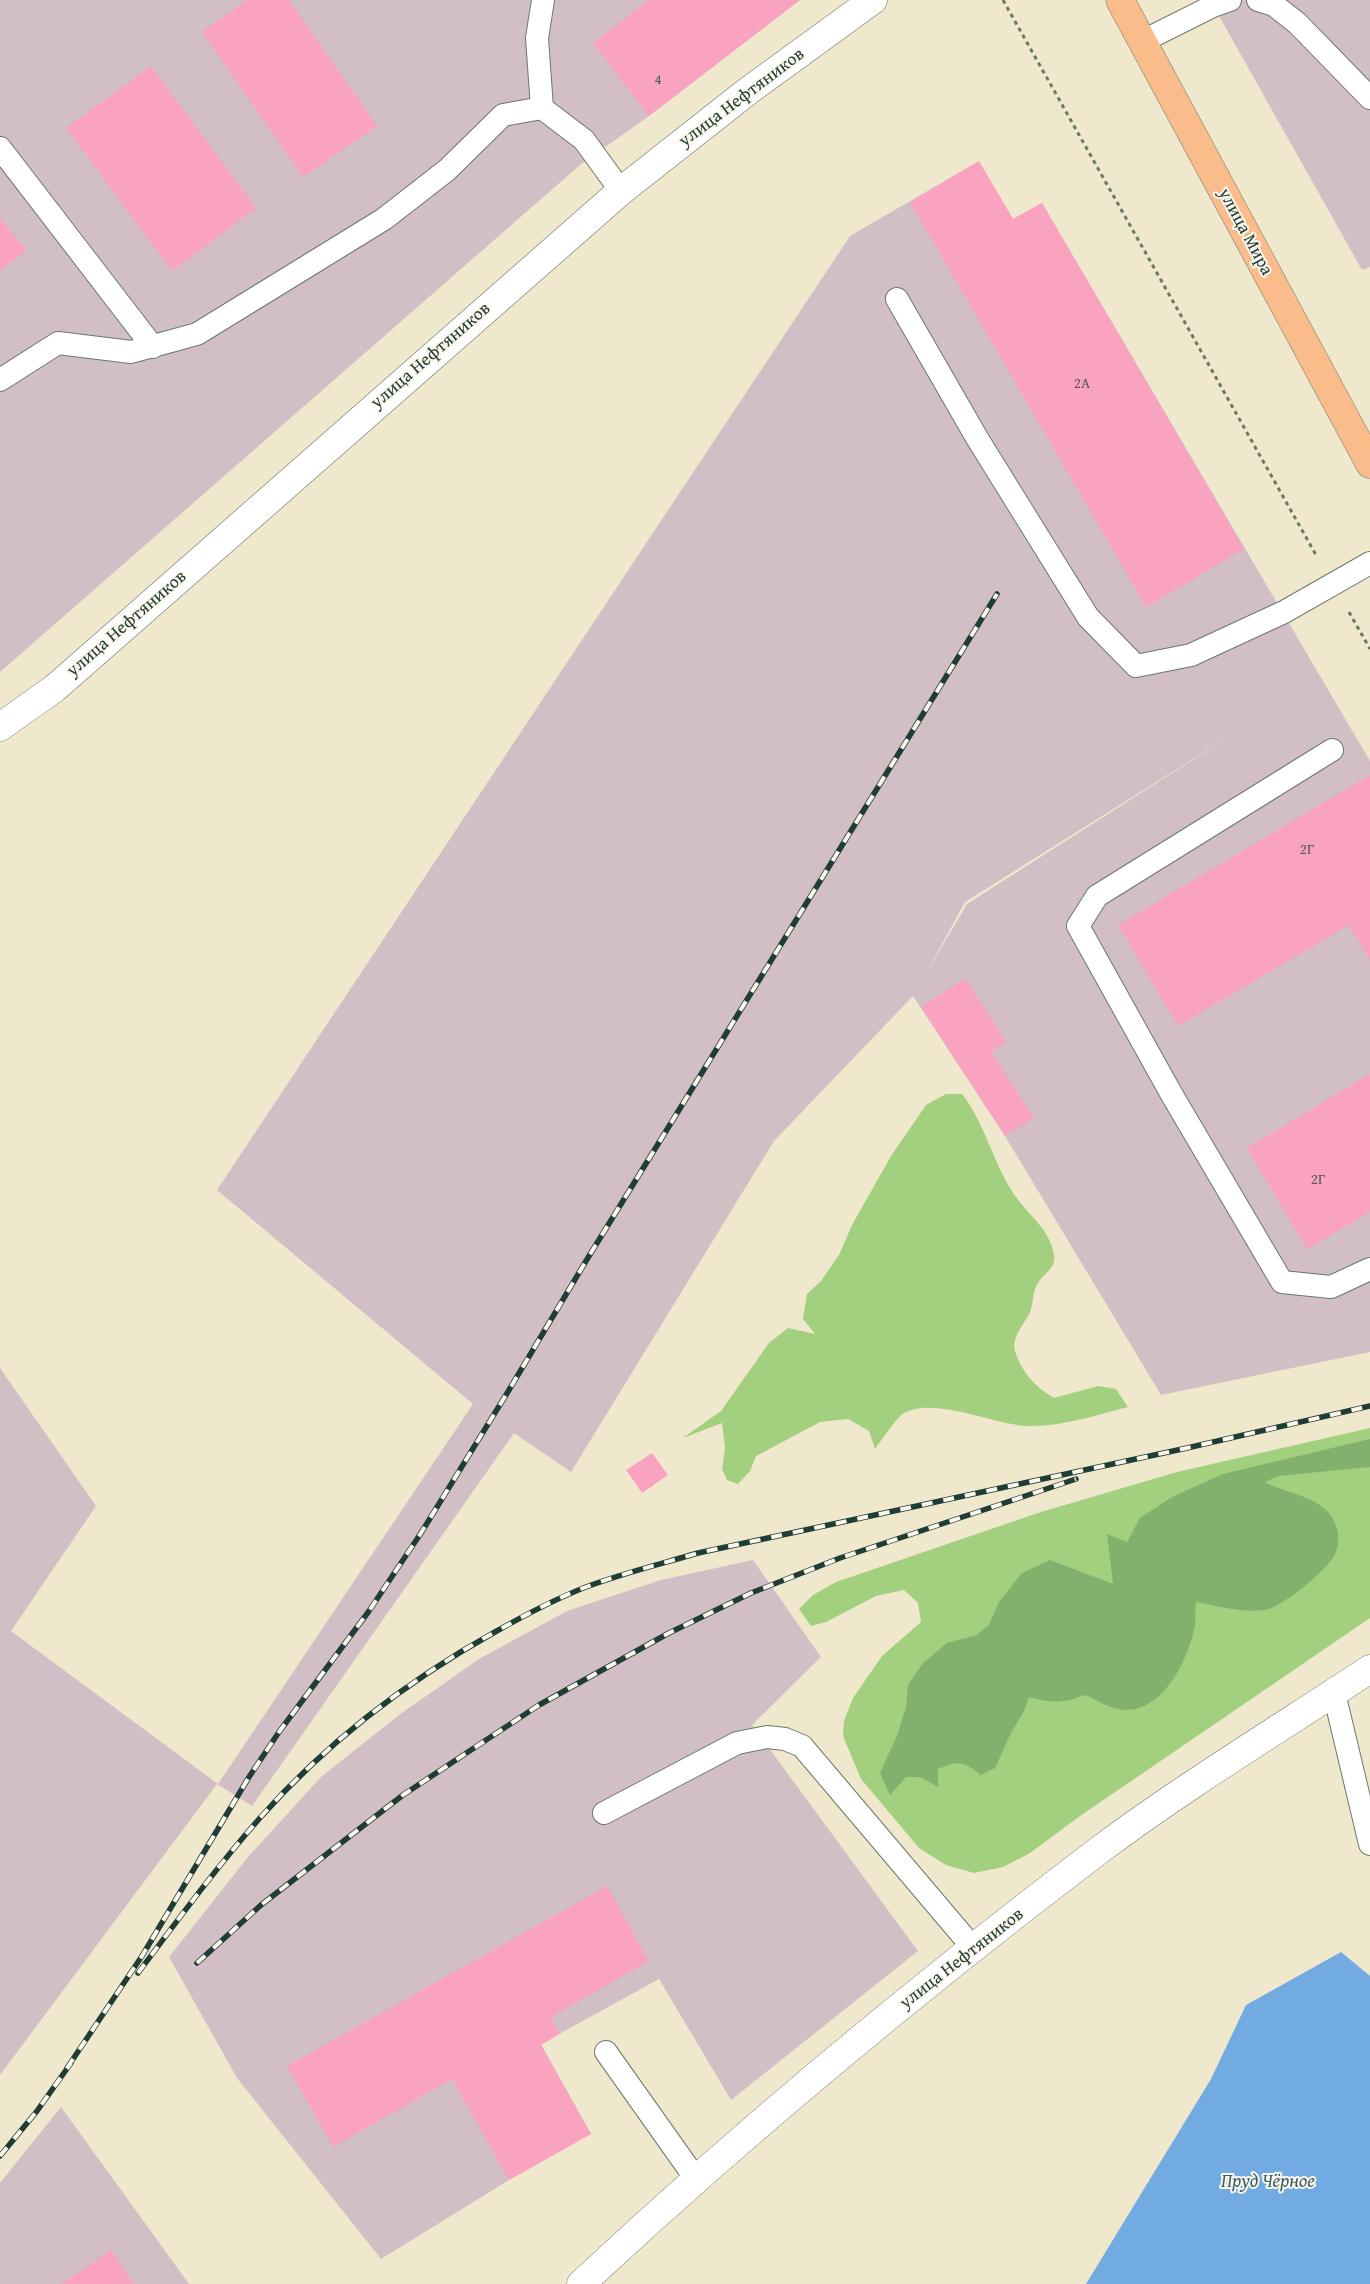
<!DOCTYPE html>
<html>
<head>
<meta charset="utf-8">
<style>
	body { margin:0 }
	canvas { display:block; background:#f0e8cd }
</style>
</head>
<body>
<canvas width="1370" height="2284"></canvas>
<script>
const context = document.querySelector('canvas').getContext('2d');
context.lineJoin = 'round';
function fillPath(path, color) { context.fillStyle = color; context.fill(path, 'evenodd'); }
function trace(path, color, width, dash) { context.strokeStyle = color; context.lineWidth = width; context.lineCap = dash ? 'butt' : 'round'; context.setLineDash(dash || []); context.stroke(path); }
function label(font, color, halo, rows, align = 'center') {
  context.font = font + ' "Gentium Book Plus",serif'; context.lineWidth = 4; context.setLineDash([]); context.textBaseline = 'middle'; context.strokeStyle = halo; context.fillStyle = color; for (const [text, x, y, turn = 0] of rows) {
    context.save(); context.translate(x, y); context.rotate((+turn || 0) * Math.PI / 180); context.textAlign = isNaN(turn) ? turn : align; if (halo) context.strokeText(text, 0, 0); context.fillText(text, 0, 0); context.restore();
  }
}
fillPath(new Path2D(`
	M 0,0 L 800,0 L 649,116 L 580,165 L 0,672 Z
	M 1210,0 L 1370,0 L 1370,267 L 1362,270 Z
	M 979,161 L 1013,219 L 1042,203 L 1370,761 L 1370,1352 L 1161,1395 L 1005,1136 L 913,996 L 774,1141 L 571,1472 L 514,1433 L 252,1806 L 217,1784 L 0,2075 L 0,1368 L 96,1506 L 11,1631 L 218,1784 L 473,1404 L 217,1190 L 850,236 ZM 1241,729 L 967,904 L 925,975 L 965,902 Z
	M 753,1560 L 821,1657 L 752,1725 L 918,1951 L 731,2100 L 659,1979 L 541,2044 L 591,2134 L 509,2180 L 381,2259 L 237,2078 L 169,1957 L 248,1857 L 321,1777 L 399,1715 L 479,1659 L 567,1611 L 661,1580 Z
	M 61,2107 L 189,2284 L 0,2284 L 0,2183 Z`), '#d2bec5');
fillPath(new Path2D(`
	M 946,1094 L 962,1094 C 987,1126 994,1169 1019,1201 C 1034,1220 1049,1230 1054,1254 C 1057,1268 1044,1273 1038,1283 C 1032,1292 1034,1302 1030,1312 C 1025,1323 1015,1332 1014,1346 C 1014,1349 1016,1353 1017,1357 C 1025,1376 1036,1387 1054,1398 L 1098,1386 L 1116,1389 L 1128,1407 C 1096,1415 1061,1427 1028,1426 C 995,1425 934,1396 904,1413 C 896,1418 882,1440 875,1449 L 869,1431 L 848,1419 L 820,1422 L 756,1456 L 750,1471 L 738,1484 L 727,1480 L 722,1469 L 725,1448 L 722,1423 L 683,1438 L 721,1411 L 769,1343 L 788,1328 L 815,1334 L 803,1319 L 807,1294 L 821,1281 L 839,1255 L 852,1225 L 891,1156 L 926,1105 Z
	M 1370,1428 L 1370,1618 L 1080,1816 L 1030,1853 L 1003,1867 L 974,1873 L 946,1865 L 919,1848 L 861,1779 L 843,1736 L 844,1721 L 853,1698 L 882,1656 L 921,1622 L 918,1603 L 904,1590 L 876,1596 L 826,1622 L 811,1626 L 799,1609 L 813,1595 L 836,1582 L 1041,1512 L 1177,1472 Z`), '#a2d07e');
fillPath(new Path2D(`
	M 1370,1439 L 1370,1467 L 1278,1476 L 1265,1482 C 1285,1493 1313,1495 1329,1513 C 1338,1525 1341,1538 1336,1552 C 1331,1568 1280,1609 1264,1610 C 1241,1613 1218,1606 1196,1602 C 1195,1610 1196,1618 1195,1625 C 1189,1658 1164,1711 1125,1710 C 1112,1710 1097,1700 1085,1695 C 1062,1704 1052,1703 1029,1697 L 1024,1711 L 1012,1731 L 995,1768 L 981,1775 C 963,1761 958,1760 938,1769 L 938,1787 L 920,1777 L 906,1777 L 890,1795 L 880,1773 L 897,1736 L 906,1707 L 908,1685 L 923,1663 L 947,1643 L 977,1635 L 989,1625 L 999,1602 L 1022,1573 L 1050,1560 L 1113,1584 L 1107,1534 L 1127,1542 L 1140,1518 L 1172,1497 L 1223,1474 Z`), '#81b26d');
fillPath(new Path2D(`
	M 1341,1952 L 1370,1976 L 1370,2284 L 1086,2284 L 1211,2079 L 1246,2005 Z`), '#72abe2');
fillPath(new Path2D(`
	M 247,0 L 289,0 L 377,126 L 303,177 L 202,32 Z
	M 649,0 L 800,0 L 649,116 L 593,43 Z
	M 151,66 L 256,208 L 172,271 L 66,128 Z
	M 979,161 L 1013,219 L 1042,203 L 1244,549 L 1146,607 L 910,202 Z
	M 0,218 L 26,250 L 0,271 Z
	M 1370,775 L 1370,961 L 1349,925 L 1178,1026 L 1118,925 Z
	M 965,978 L 1006,1042 L 991,1052 L 1034,1118 L 1005,1136 L 921,1007 Z
	M 1370,1074 L 1370,1212 L 1307,1249 L 1247,1148 Z
	M 652,1453 L 668,1475 L 642,1493 L 626,1470 Z
	M 607,1886 L 649,1961 L 551,2017 L 560,2034 L 541,2045 L 591,2134 L 509,2180 L 452,2079 L 333,2147 L 287,2066 Z
	M 111,2250 L 134,2284 L 61,2284 Z`), '#faa3c1');
const service = new Path2D(`
	M 1258,0 L 1274,5 L 1297,23 L 1370,98
	M 1143,41 L 1213,6 L 1230,0
	M 542,108 L 537,38 L 543,0
	M 0,148 L 153,347
	M 897,299 L 977,438 L 1088,617 L 1136,666 L 1191,655 L 1284,612 L 1370,563
	M 0,380 L 58,343 L 131,352 L 197,334 L 384,219 L 447,170 L 503,115 L 542,108 L 584,140 L 621,191
	M 1332,750 L 1097,896 L 1078,926 L 1172,1095 L 1282,1282 L 1331,1287 L 1370,1269
	M 1334,1693 L 1370,1844
	M 604,1813 L 737,1743 L 767,1737 L 785,1739 L 802,1746 L 974,1949
	M 606,2052 L 696,2179`);
const minor = new Path2D(`
	M 0,727 L 55,688 L 621,191 L 748,91 L 873,0
	M 581,2284 C 745,2131 919,1987 1098,1851 C 1185,1786 1279,1729 1370,1669`);
const trunk = new Path2D(`
	M 1120,0 L 1370,464`);
trace(service, '#68796a', 24);
trace(minor, '#68796a', 29);
trace(trunk, '#68796a', 29);
trace(new Path2D(`
	M 1003,0 L 1316,555
	M 1349,612 L 1370,649`), '#68796a', 3, [4, 4]);
trace(service, '#fff', 22);
trace(minor, '#fff', 28);
trace(trunk, '#f9bc8a', 28);
const rail = new Path2D(`
	M 197,1963 L 261,1905 L 403,1795 L 539,1705 L 669,1633 L 751,1593 L 840,1558 L 1076,1479
	M 138,1973 C 177,1921 216,1868 259,1819 C 326,1743 407,1681 495,1632 C 525,1615 555,1599 586,1587 C 623,1573 661,1564 698,1553 L 1187,1448 L 1370,1406
	M 67,2068 L 142,1956 L 249,1777 L 279,1732 L 369,1611 L 421,1533 L 509,1390 L 589,1256 L 997,594
	M 0,2156 L 37,2111 L 71,2063`);
trace(rail, '#1f3d34', 5.5);
trace(rail, '#fbf7ec', 4, [11]);
label('15px', '#565657', null, [
	["4",658,80],
	["2А",1082,384],
	["2Г",1307,850],
	["2Г",1318,1180]
]);
label('18px', '#1f3d34', '#fbf7ec', [
	["улица Нефтяников",742,98,-37],
	["улица Мира",1245,232,62],
	["улица Нефтяников",431,356,-41],
	["улица Нефтяников",127,624,-41],
	["улица Нефтяников",962,1959,-38]
]);
label('italic 19px', '#385e68', '#fbf7ec', [
	["Пруд Чёрное",1268,2182]
]);
</script>
</body>
</html>
